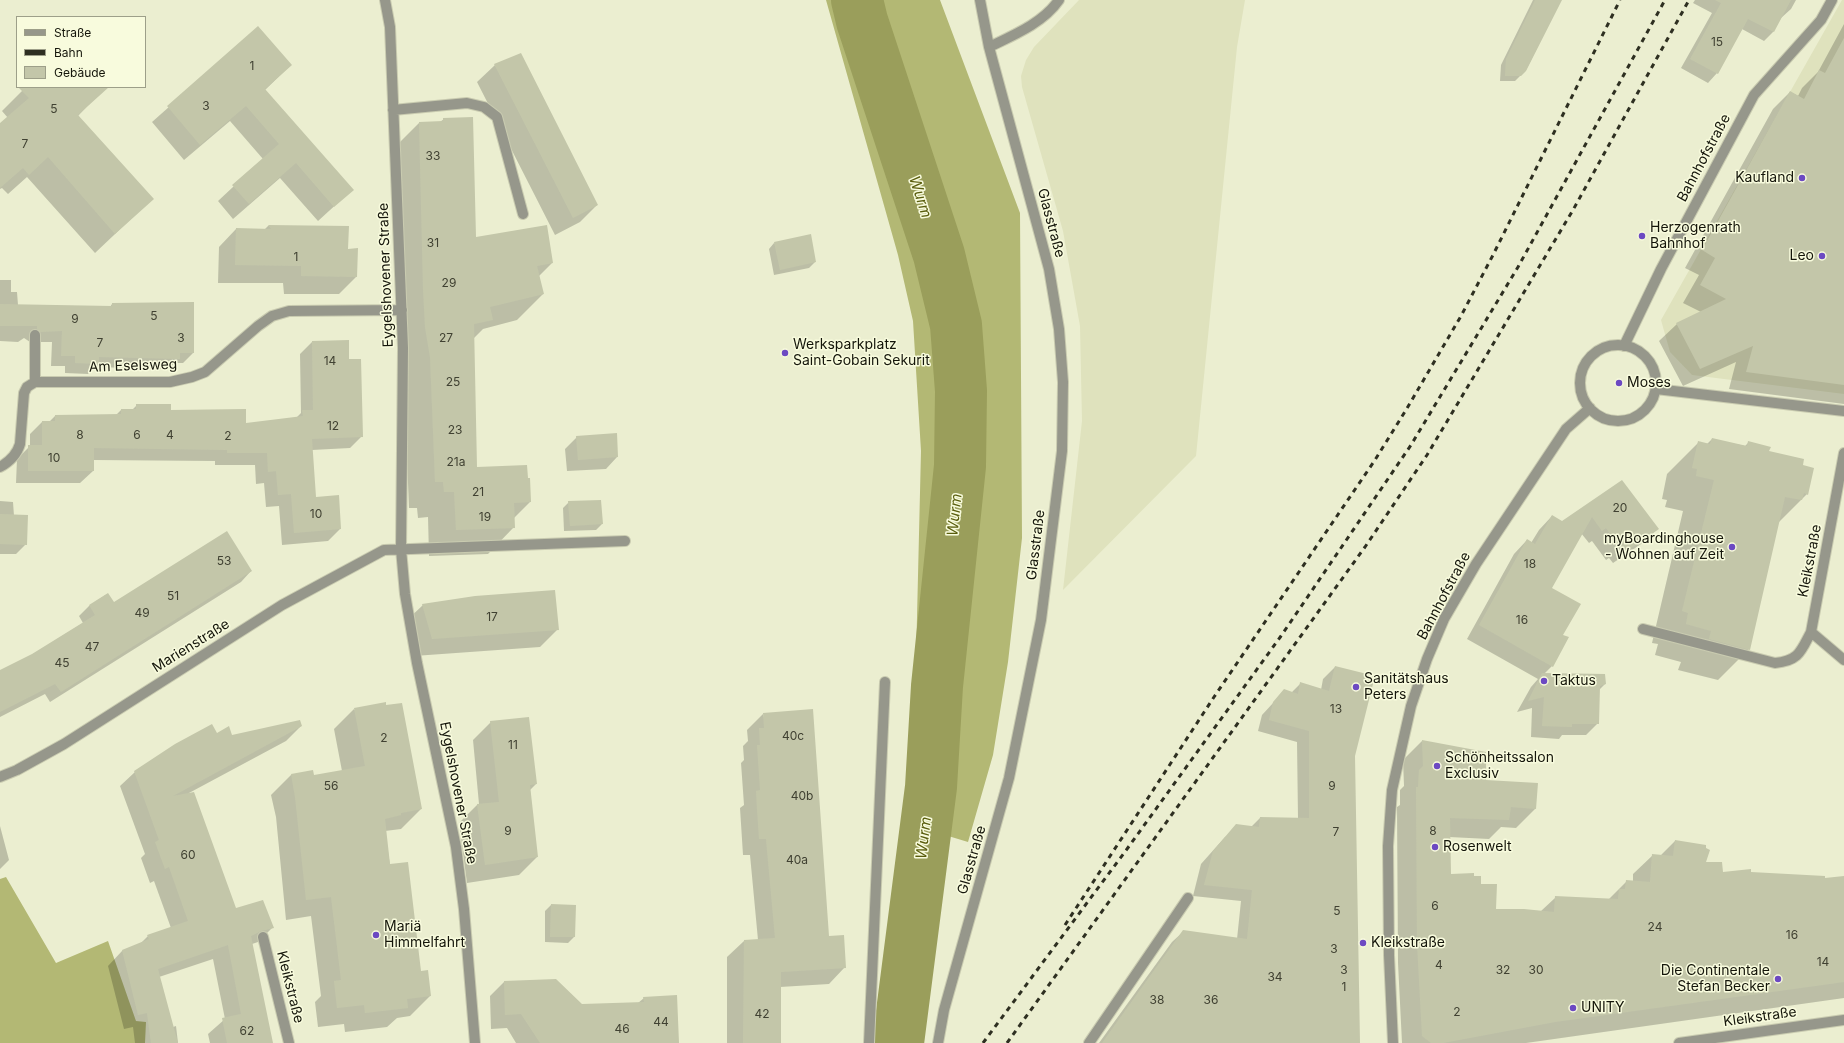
<!DOCTYPE html>
<html>
<head>
<meta charset="utf-8">
<style>
	body { margin:0 }
	#map { position:relative; width:1844px; height:1043px; overflow:hidden; background:#ebeed0; font-family:Inter,sans-serif }
	canvas { display:block }
	.legend { position:absolute; left:16px; top:16px; width:130px; height:72px; box-sizing:border-box; background:#f8fbdd; border:1px solid #9d9f89; margin:0; padding:5px 7px; list-style:none; font-size:12px; color:#14150a }
	.legend li { display:flex; align-items:center; gap:8px; height:20px }
	.legend b { width:20px; border:1px solid #9d9f89 }
</style>
</head>
<body>
<div id="map">
<canvas width="1844" height="1043"></canvas>
<ul class="legend">
<li><b style="height:5px;background:#96978b"></b>Straße</li>
<li><b style="height:5px;background:#2e2f21"></b>Bahn</li>
<li><b style="height:11px;background:#c3c6a9"></b>Gebäude</li>
</ul>
</div>
<script>
const context = document.querySelector('canvas').getContext('2d');
context.lineJoin = 'round';
function fillPath(path, color) { context.fillStyle = color; context.fill(path, 'evenodd'); }
function trace(path, color, width, dash) { context.strokeStyle = color; context.lineWidth = width; context.lineCap = dash ? 'butt' : 'round'; context.setLineDash(dash || []); context.stroke(path); }
function label(font, color, halo, rows, align = 'center') {
  context.font = font + ' Inter,sans-serif'; context.lineWidth = 3; context.setLineDash([]); context.textBaseline = 'middle'; context.strokeStyle = halo; context.fillStyle = color; for (const [text, x, y, turn = 0] of rows) {
    context.save(); context.translate(x, y); context.rotate((+turn || 0) * Math.PI / 180); context.textAlign = isNaN(turn) ? turn : align; if (halo) context.strokeText(text, 0, 0); context.fillText(text, 0, 0); context.restore();
  }
}
fillPath(new Path2D(`
	M 1079,0 L 1245,0 L 1237,47 L 1196,456 L 1063,590 L 1082,421 L 1080,326 L 1063,231 L 1022,87 L 1021,76 L 1026,60 L 1034,47 Z
	M 1842,0 L 1844,0 L 1844,394 L 1692,375 L 1670,352 L 1661,320 Z`), '#dfe2bd');
fillPath(new Path2D(`
	M 826,0 L 940,0 L 1020,213 L 1022,538 L 1008,662 L 993,755 L 968,842 L 912,825 L 921,451 L 913,321 L 898,255 Z
	M 6,877 L 56,963 L 108,941 L 136,1021 L 146,1022 L 145,1043 L 0,1043 L 0,879 Z`), '#b3b874');
fillPath(new Path2D(`
	M 1533,0 L 1561,0 L 1526,70 L 1515,81 L 1500,81 L 1501,65 Z
	M 1695,0 L 1796,0 L 1791,9 L 1781,18 L 1773,32 L 1764,41 L 1742,29 L 1717,73 L 1708,83 L 1681,68 L 1712,13 L 1693,3 Z
	M 1844,24 L 1844,404 L 1729,389 L 1736,362 L 1683,386 L 1659,341 L 1677,324 L 1701,312 L 1683,303 L 1699,275 L 1685,268 L 1773,109 L 1790,92 L 1798,96 L 1802,88 L 1818,72 Z
	M 258,28 L 291,65 L 265,90 L 352,190 L 318,221 L 280,178 L 233,219 L 218,201 L 263,159 L 230,121 L 184,160 L 152,122 Z
	M 495,65 L 597,205 L 580,222 L 555,235 L 477,82 Z
	M 26,87 L 95,87 L 96,97 L 78,116 L 152,199 L 95,253 L 27,177 L 8,194 L 2,188 L 0,189 L 0,125 L 8,118 L 2,111 Z
	M 444,119 L 475,238 L 552,263 L 539,276 L 543,294 L 517,320 L 483,329 L 473,339 L 476,468 L 529,479 L 530,502 L 514,518 L 514,527 L 488,554 L 429,556 L 428,517 L 418,518 L 417,508 L 409,508 L 404,384 L 399,354 L 397,316 L 393,149 L 419,123 L 440,122 Z
	M 268,226 L 348,227 L 347,250 L 356,277 L 339,294 L 284,294 L 283,283 L 218,283 L 219,247 L 236,229 L 264,230 Z
	M 774,243 L 815,262 L 809,268 L 774,275 L 769,249 Z
	M 0,280 L 11,280 L 11,292 L 17,292 L 18,305 L 110,307 L 112,304 L 193,353 L 183,363 L 174,363 L 169,369 L 94,367 L 88,374 L 65,373 L 65,366 L 51,366 L 52,342 L 30,342 L 24,338 L 18,342 L 0,341 Z
	M 312,342 L 348,360 L 362,436 L 350,448 L 312,450 L 315,498 L 340,529 L 328,541 L 282,545 L 279,506 L 266,507 L 264,483 L 256,484 L 255,465 L 215,465 L 215,461 L 93,460 L 93,471 L 80,483 L 16,483 L 17,459 L 30,446 L 30,434 L 42,422 L 49,422 L 55,416 L 116,415 L 121,410 L 132,410 L 137,405 L 245,425 L 296,418 L 301,413 L 300,354 Z
	M 577,437 L 617,457 L 606,469 L 567,471 L 565,449 Z
	M 1712,439 L 1745,446 L 1748,443 L 1802,466 L 1807,494 L 1778,523 L 1749,649 L 1718,680 L 1678,670 L 1681,662 L 1655,655 L 1658,644 L 1652,643 L 1683,511 L 1665,507 L 1667,500 L 1662,499 L 1667,474 L 1699,442 L 1707,444 Z
	M 1622,482 L 1657,529 L 1644,542 L 1613,563 L 1609,558 L 1606,560 L 1592,541 L 1589,543 L 1581,533 L 1550,588 L 1562,635 L 1552,666 L 1544,674 L 1605,684 L 1599,690 L 1598,723 L 1586,735 L 1562,735 L 1559,739 L 1531,737 L 1532,708 L 1517,712 L 1531,687 L 1538,679 L 1467,639 L 1514,554 L 1527,540 L 1531,543 L 1539,530 L 1552,516 L 1562,522 Z
	M 0,501 L 13,502 L 14,516 L 26,544 L 16,554 L 0,554 Z
	M 569,502 L 602,524 L 596,530 L 564,531 L 563,508 Z
	M 251,571 L 241,582 L 50,702 L 45,694 L 0,717 L 0,671 L 32,655 L 83,623 L 79,616 L 89,606 L 107,594 L 114,603 Z
	M 423,605 L 558,629 L 540,647 L 414,656 L 405,622 Z
	M 1335,667 L 1354,756 L 1359,1043 L 1099,1043 L 1172,942 L 1184,931 L 1237,939 L 1241,901 L 1193,896 L 1201,864 L 1225,837 L 1251,827 L 1260,818 L 1298,819 L 1297,742 L 1258,731 L 1262,715 L 1285,690 L 1291,693 L 1301,683 L 1321,690 L 1323,679 Z
	M 354,709 L 421,809 L 401,829 L 385,831 L 390,865 L 420,972 L 430,996 L 410,1016 L 397,1018 L 387,1027 L 345,1032 L 344,1024 L 318,1027 L 315,1002 L 321,996 L 311,916 L 286,920 L 276,817 L 271,795 L 291,775 L 313,776 L 342,771 L 334,729 Z
	M 763,714 L 828,937 L 845,967 L 829,984 L 780,987 L 780,1043 L 727,1043 L 727,957 L 744,941 L 758,940 L 750,855 L 743,855 L 740,808 L 744,805 L 741,763 L 744,760 L 743,746 L 748,741 L 747,730 Z
	M 491,722 L 536,784 L 530,790 L 537,857 L 519,875 L 467,883 L 459,823 L 477,805 L 479,804 L 473,740 Z
	M 301,726 L 286,741 L 189,793 L 235,909 L 273,927 L 258,942 L 252,944 L 271,1043 L 210,1043 L 208,1034 L 225,1019 L 213,959 L 159,977 L 173,1027 L 176,1026 L 178,1043 L 135,1043 L 133,1027 L 124,1029 L 108,966 L 122,951 L 140,944 L 148,936 L 171,928 L 154,881 L 150,883 L 141,858 L 145,854 L 120,786 L 135,772 L 217,734 L 231,736 Z
	M 1422,741 L 1485,781 L 1537,784 L 1535,809 L 1516,828 L 1501,827 L 1489,839 L 1449,837 L 1450,875 L 1473,877 L 1480,885 L 1494,910 L 1541,911 L 1555,898 L 1608,900 L 1627,881 L 1633,882 L 1633,874 L 1653,855 L 1660,856 L 1675,841 L 1705,863 L 1722,873 L 1824,879 L 1844,877 L 1844,998 L 1526,1043 L 1402,1043 L 1398,963 L 1397,807 L 1400,805 L 1400,790 L 1404,786 L 1403,760 Z
	M 0,826 L 9,860 L 0,869 Z
	M 551,905 L 574,937 L 568,943 L 545,942 L 545,911 Z
	M 504,982 L 582,1005 L 638,1003 L 644,998 L 678,1043 L 516,1043 L 507,1028 L 491,1029 L 490,996 Z`), '#0003');
trace(new Path2D(`
	M 857,0 L 862,21 L 939,255 L 956,325 L 961,391 L 960,466 L 937,686 L 931,787 L 898,1043`), '#9a9e5b', 52);
fillPath(new Path2D(`
	M 1535,0 L 1562,0 L 1526,71 L 1521,76 L 1505,76 L 1506,59 Z
	M 1715,0 L 1791,0 L 1774,32 L 1748,19 L 1718,74 L 1690,59 L 1721,3 Z
	M 258,26 L 292,65 L 265,89 L 354,190 L 334,207 L 296,163 L 249,204 L 232,185 L 279,144 L 246,106 L 200,145 L 167,106 Z
	M 1844,38 L 1844,385 L 1746,372 L 1753,346 L 1700,369 L 1676,323 L 1726,299 L 1700,285 L 1715,258 L 1702,250 L 1790,91 L 1804,99 L 1819,70 L 1825,73 Z
	M 521,53 L 598,205 L 573,218 L 494,64 Z
	M 18,87 L 109,87 L 78,115 L 154,199 L 115,234 L 48,157 L 29,175 L 23,168 L 0,188 L 0,123 L 29,98 Z
	M 473,117 L 476,237 L 547,225 L 553,263 L 537,266 L 544,294 L 490,307 L 493,320 L 474,324 L 477,467 L 527,465 L 528,478 L 530,478 L 531,502 L 514,503 L 515,528 L 456,530 L 454,492 L 444,492 L 443,482 L 435,482 L 430,357 L 425,327 L 423,289 L 419,122 L 443,121 L 443,118 Z
	M 268,225 L 349,226 L 348,249 L 358,248 L 357,277 L 301,276 L 301,266 L 235,265 L 236,228 L 271,229 Z
	M 811,234 L 816,262 L 780,270 L 774,242 Z
	M 194,302 L 194,353 L 180,353 L 180,359 L 99,357 L 99,364 L 75,363 L 75,356 L 61,356 L 62,331 L 40,332 L 37,329 L 37,326 L 0,326 L 0,304 L 112,306 L 112,303 Z
	M 349,340 L 349,359 L 361,359 L 363,437 L 312,439 L 316,497 L 339,495 L 341,529 L 294,533 L 291,494 L 278,495 L 276,471 L 268,472 L 267,453 L 227,453 L 227,450 L 94,448 L 94,471 L 28,471 L 28,445 L 42,445 L 42,421 L 55,421 L 55,415 L 121,414 L 121,409 L 136,409 L 136,404 L 171,404 L 171,410 L 246,409 L 246,423 L 303,416 L 302,410 L 313,410 L 312,341 Z
	M 617,433 L 618,457 L 578,460 L 576,436 Z
	M 1712,438 L 1747,446 L 1748,441 L 1771,447 L 1769,451 L 1804,459 L 1803,465 L 1814,468 L 1808,495 L 1804,493 L 1802,500 L 1785,497 L 1750,650 L 1709,639 L 1711,631 L 1686,624 L 1688,613 L 1682,611 L 1714,480 L 1696,476 L 1697,469 L 1692,468 L 1698,441 L 1710,444 Z
	M 1622,480 L 1659,529 L 1627,551 L 1622,546 L 1620,548 L 1606,528 L 1602,531 L 1592,517 L 1552,588 L 1581,604 L 1563,635 L 1569,637 L 1553,667 L 1479,625 L 1527,539 L 1535,544 L 1552,515 L 1562,521 Z
	M 601,500 L 603,524 L 570,526 L 568,501 Z
	M 0,514 L 28,515 L 27,545 L 0,544 Z
	M 227,531 L 252,571 L 61,692 L 55,684 L 0,712 L 0,670 L 32,654 L 95,615 L 89,605 L 108,593 L 114,602 Z
	M 555,590 L 559,630 L 432,639 L 422,604 L 475,596 Z
	M 1335,666 L 1375,676 L 1355,756 L 1360,1043 L 1102,1043 L 1183,930 L 1247,939 L 1252,890 L 1204,885 L 1213,851 L 1236,824 L 1259,827 L 1260,817 L 1309,818 L 1309,731 L 1269,720 L 1273,702 L 1284,689 L 1298,694 L 1300,682 L 1329,691 Z
	M 1542,673 L 1605,674 L 1606,684 L 1600,686 L 1599,724 L 1572,724 L 1572,727 L 1542,726 L 1544,697 L 1528,701 Z
	M 386,702 L 386,705 L 402,703 L 422,809 L 401,813 L 401,815 L 385,819 L 390,864 L 408,862 L 421,971 L 428,970 L 431,996 L 407,999 L 408,1008 L 365,1013 L 364,1005 L 337,1008 L 334,981 L 341,980 L 331,897 L 306,900 L 295,797 L 291,774 L 313,770 L 314,775 L 365,766 L 354,708 Z
	M 813,709 L 829,936 L 844,935 L 846,968 L 781,972 L 781,1043 L 743,1043 L 744,940 L 775,938 L 766,839 L 759,839 L 757,809 L 756,791 L 760,790 L 757,745 L 760,745 L 759,728 L 764,728 L 763,713 Z
	M 529,717 L 537,784 L 530,785 L 538,857 L 485,865 L 477,804 L 499,802 L 490,721 Z
	M 300,720 L 302,726 L 173,796 L 194,792 L 236,908 L 263,900 L 274,928 L 261,931 L 251,936 L 273,1043 L 227,1043 L 222,1018 L 241,1014 L 228,945 L 158,969 L 178,1043 L 151,1043 L 147,1013 L 138,1015 L 122,950 L 149,939 L 147,935 L 188,921 L 169,867 L 165,869 L 155,842 L 159,840 L 134,771 L 175,744 L 212,724 L 217,733 L 229,726 L 232,735 Z
	M 1422,740 L 1486,752 L 1486,780 L 1538,783 L 1536,809 L 1511,807 L 1509,820 L 1450,818 L 1451,874 L 1474,873 L 1474,876 L 1481,876 L 1481,884 L 1497,884 L 1496,909 L 1524,909 L 1554,912 L 1555,896 L 1618,899 L 1619,889 L 1625,889 L 1626,880 L 1650,882 L 1652,854 L 1673,856 L 1675,840 L 1706,845 L 1706,848 L 1710,850 L 1706,862 L 1722,862 L 1723,872 L 1751,869 L 1751,872 L 1825,876 L 1825,878 L 1844,876 L 1844,982 L 1555,1022 L 1443,1043 L 1431,1043 L 1422,1036 L 1417,943 L 1416,787 L 1418,787 L 1419,770 L 1423,766 Z
	M 551,904 L 576,905 L 575,937 L 550,937 Z
	M 556,979 L 582,1004 L 644,1002 L 643,997 L 677,995 L 679,1043 L 540,1043 L 521,1014 L 505,1015 L 504,981 Z`), '#c3c6a9');
const minor = new Path2D(`
	M 385,0 L 390,27 L 403,348 L 401,549 L 405,594 L 417,663 L 456,847 L 464,909 L 475,1043
	M 989,47 C 1014,35 1043,23 1059,0
	M 393,110 L 467,103 L 484,107 L 497,117 L 523,214
	M 35,335 L 35,382
	M1580 383a38 38 0 1 1 76 0a38 38 0 1 1-76 0Z
	M 1624,346 L 1661,269 L 1754,95 L 1821,20 L 1832,0
	M 1656,389 L 1844,411
	M 1844,453 L 1811,632 L 1844,660
	M 0,467 C 9,462 17,454 20,444 L 24,393 L 27,387 L 35,382 L 170,382 L 192,377 L 205,372 L 258,326 L 272,316 L 289,311 L 402,310
	M 1643,629 L 1775,663 C 1799,661 1801,651 1811,632
	M 0,777 L 17,770 L 64,744 L 282,605 L 384,550 L 625,541
	M 263,937 L 289,1043
	M 869,1043 L 885,682
	M 938,1043 L 944,1010 L 1009,778 L 1041,620 L 1062,451 L 1063,382 L 1059,329 L 1049,269 L 989,47 L 980,0
	M 1089,1043 L 1188,898
	M 1393,1043 L 1389,955 L 1388,846 L 1392,790 L 1411,706 L 1427,659 L 1444,619 L 1476,564 L 1566,429 L 1590,408
	M 1679,1043 L 1844,1020`);
trace(minor, '#c9cbb0', 12);
trace(minor, '#96978b', 10);
trace(new Path2D(`
	M 1065,925 L 1214,697 L 1375,460 L 1406,410 L 1461,316 L 1493,255 L 1620,0
	M 983,1043 L 1127,849 L 1281,636 L 1411,445 L 1518,267 L 1665,0
	M 1007,1043 L 1365,547 L 1427,455 L 1573,210 L 1689,0`), '#2e2f21', 3, [5, 5]);
for (const [x, y, r, color] of [
	[1802,178,4,"#6c49c2"],
	[1642,236,4,"#6c49c2"],
	[1822,256,4,"#6c49c2"],
	[785,353,4,"#6c49c2"],
	[1619,383,4,"#6c49c2"],
	[1732,547,4,"#6c49c2"],
	[1544,681,4,"#6c49c2"],
	[1356,687,4,"#6c49c2"],
	[1437,766,4,"#6c49c2"],
	[1435,847,4,"#6c49c2"],
	[376,935,4,"#6c49c2"],
	[1363,943,4,"#6c49c2"],
	[1778,979,4,"#6c49c2"],
	[1573,1008,4,"#6c49c2"]
]) { const dot = new Path2D(); dot.arc(x, y, r, 0, 2 * Math.PI); context.fillStyle = color; context.fill(dot); trace(dot, '#f8fbdd', 1.5); }
label('12px', '#404132', null, [
	["15",1717,42],
	["1",252,66],
	["3",206,106],
	["5",54,109],
	["7",25,144],
	["33",433,156],
	["31",433,243],
	["1",296,257],
	["29",449,283],
	["5",154,316],
	["9",75,319],
	["3",181,338],
	["27",446,338],
	["7",100,343],
	["14",330,361],
	["25",453,382],
	["12",333,426],
	["23",455,430],
	["8",80,435],
	["6",137,435],
	["4",170,435],
	["2",228,436],
	["10",54,458],
	["21a",456,462],
	["21",478,492],
	["20",1620,508],
	["10",316,514],
	["19",485,517],
	["53",224,561],
	["18",1530,564],
	["51",173,596],
	["49",142,613],
	["17",492,617],
	["16",1522,620],
	["47",92,647],
	["45",62,663],
	["13",1336,709],
	["40c",793,736],
	["2",384,738],
	["11",513,745],
	["56",331,786],
	["9",1332,786],
	["40b",802,796],
	["9",508,831],
	["8",1433,831],
	["7",1336,832],
	["60",188,855],
	["40a",797,860],
	["6",1435,906],
	["5",1337,911],
	["24",1655,927],
	["16",1792,935],
	["3",1334,949],
	["14",1823,962],
	["4",1439,965],
	["3",1344,970],
	["32",1503,970],
	["30",1536,970],
	["34",1275,977],
	["1",1344,987],
	["38",1157,1000],
	["36",1211,1000],
	["2",1457,1012],
	["42",762,1014],
	["44",661,1022],
	["46",622,1029],
	["62",247,1031]
]);
label('14px', '#14150a', '#f8fbdd', [
	["Bahnhofstraße",1704,158,-62],
	["Glasstraße",1051,223,75],
	["Eygelshovener Straße",386,275,-92],
	["Am Eselsweg",133,366,-2],
	["Glasstraße",1036,545,-83],
	["Kleikstraße",1810,561,-79],
	["Bahnhofstraße",1444,596,-62],
	["Marienstraße",191,646,-32],
	["Eygelshovener Straße",458,793,79],
	["Glasstraße",972,860,-74],
	["Kleikstraße",290,987,76],
	["Kleikstraße",1760,1017,-8]
]);
label('14px', '#14150a', '#f8fbdd', [
	["Kaufland",1794,178,"right"],
	["Herzogenrath",1650,228],
	["Bahnhof",1650,244],
	["Leo",1814,256,"right"],
	["Werksparkplatz",793,345],
	["Saint-Gobain Sekurit",793,361],
	["Moses",1627,383],
	["myBoardinghouse",1724,539,"right"],
	["- Wohnen auf Zeit",1724,555,"right"],
	["Sanitätshaus",1364,679],
	["Peters",1364,695],
	["Taktus",1552,681],
	["Schönheitssalon",1445,758],
	["Exclusiv",1445,774],
	["Rosenwelt",1443,847],
	["Mariä",384,927],
	["Himmelfahrt",384,943],
	["Kleikstraße",1371,943],
	["Die Continentale",1770,971,"right"],
	["Stefan Becker",1770,987,"right"],
	["UNITY",1581,1008]
], 'left');
label('italic 15px', '#595d0d', '#f8fbdd', [
	["Wurm",920,197,72],
	["Wurm",955,515,-84],
	["Wurm",924,838,-83]
]);
</script>
</body>
</html>
